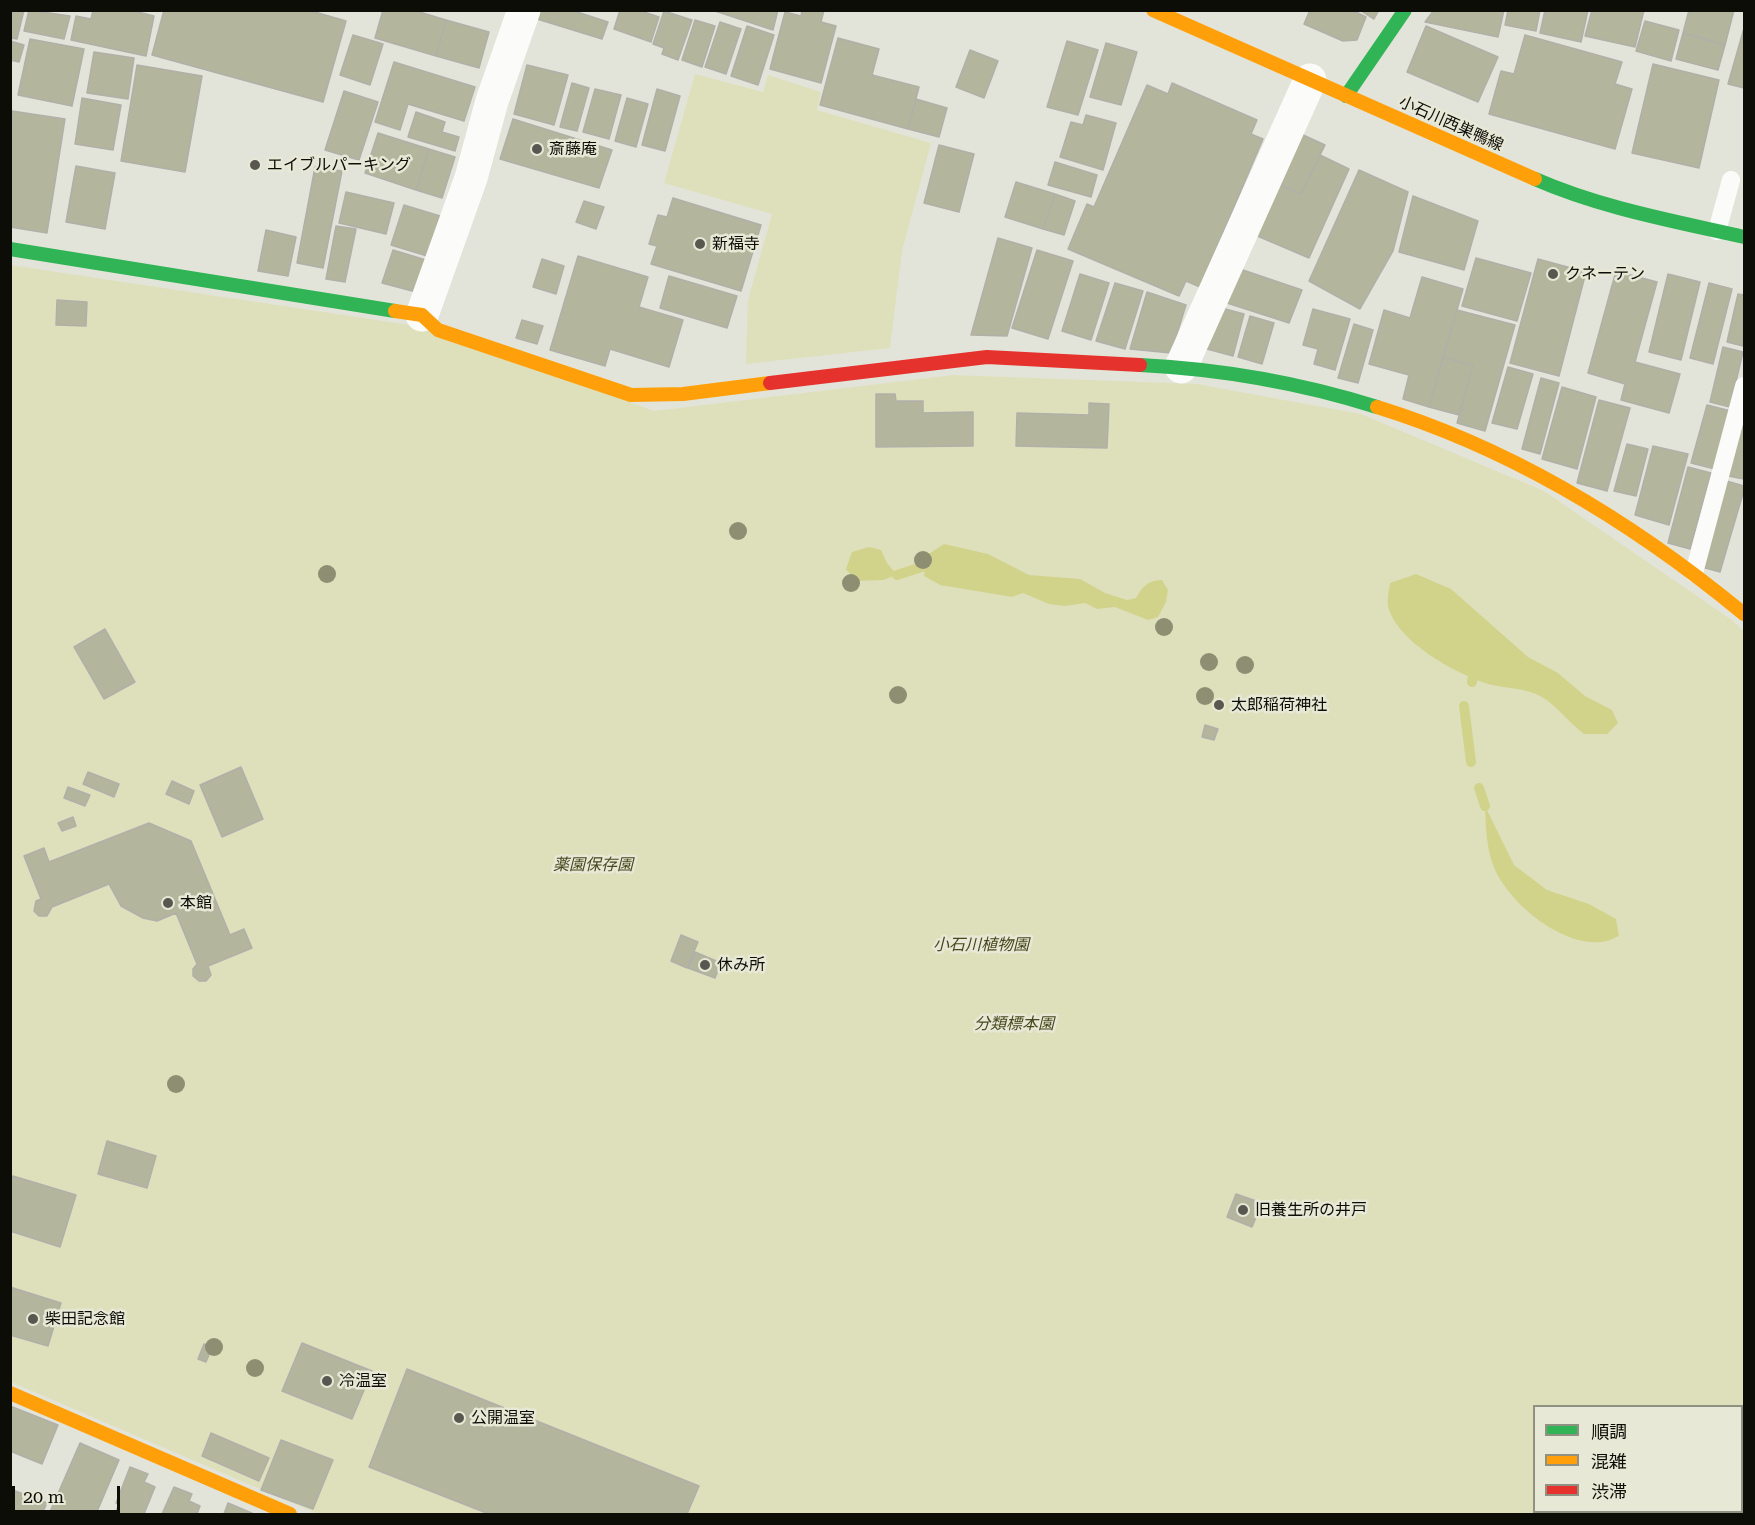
<!DOCTYPE html>
<html>
<head>
<meta charset="utf-8">
<style>
	body { margin:0 }
	#map { position:relative; width:1755px; height:1525px; overflow:hidden; background:#e3e4d9; font-family:"Roboto Serif","Noto Sans JP",serif }
	canvas { display:block }
	.frame { position:absolute; inset:0; border:12px solid #0d0d07; pointer-events:none }
	.legend { position:absolute; left:1533px; top:1405px; width:210px; height:108px; box-sizing:border-box; background:#e7e8d5; border:2px solid #909083; margin:0; padding:8px 10px; list-style:none; font-size:18px; color:#0d0d07 }
	.legend li { display:flex; align-items:center; gap:12px; height:30px }
	.legend b { width:30px; border:2px solid #909083 }
	.scale { position:absolute; left:12px; top:1486px; width:108px; height:27px; box-sizing:border-box; border:3px solid #0d0d07; border-top:0; padding-left:8px; font-size:18px; line-height:21px; white-space:nowrap; color:#0d0d07; -webkit-text-stroke:4px #e7e8d5; paint-order:stroke }
</style>
</head>
<body>
<div id="map">
<canvas width="1755" height="1525"></canvas>
<div class="frame"></div>
<ul class="legend">
<li><b style="height:8px;background:#30b455"></b>順調</li>
<li><b style="height:8px;background:#ff9f0a"></b>混雑</li>
<li><b style="height:8px;background:#e5322d"></b>渋滞</li>
</ul>
<div class="scale">20 m</div>
</div>
<script>
const context = document.querySelector('canvas').getContext('2d');
context.lineJoin = 'round';
function fillPath(path, color) { context.fillStyle = color; context.fill(path, 'evenodd'); }
function trace(path, color, width, dash) { context.strokeStyle = color; context.lineWidth = width; context.lineCap = dash ? 'butt' : 'round'; context.setLineDash(dash || []); context.stroke(path); }
function label(font, color, halo, rows, align = 'center') {
  context.font = font + ' "Roboto Serif","Noto Sans JP",serif'; context.lineWidth = 5; context.setLineDash([]); context.textBaseline = 'middle'; context.strokeStyle = halo; context.fillStyle = color; for (const [text, x, y, turn = 0] of rows) {
    context.save(); context.translate(x, y); context.rotate((+turn || 0) * Math.PI / 180); context.textAlign = isNaN(turn) ? turn : align; if (halo) context.strokeText(text, 0, 0); context.fillText(text, 0, 0); context.restore();
  }
}
fillPath(new Path2D(`
	M 695,74 L 763,92 L 768,75 L 821,92 L 817,110 L 931,143 L 902,251 L 890,348 L 746,364 L 748,300 L 772,214 L 664,183 Z
	M 10,265 L 417,326 L 654,411 L 953,375 L 1197,384 L 1361,414 L 1544,491 L 1732,620 L 1744,631 L 1744,1514 L 318,1514 L 11,1382 ZM 1534,1406 L 1742,1406 L 1742,1512 L 1534,1512 Z`), '#dee0bc');
fillPath(new Path2D(`
	M 944,544 L 988,554 L 1029,575 L 1080,579 L 1105,593 L 1127,600 L 1136,598 C 1142,587 1148,580 1162,580 L 1168,590 L 1166,602 L 1158,617 L 1148,620 L 1115,607 L 1097,609 L 1085,603 L 1065,606 L 1049,604 L 1023,593 L 1012,597 L 940,585 L 924,576 L 927,555 Z
	M 869,547 L 881,550 L 887,563 L 897,575 L 883,580 L 856,581 L 846,569 L 852,552 Z
	M 1416,574 L 1451,589 L 1528,657 L 1558,673 L 1585,696 L 1612,710 L 1618,723 L 1607,734 L 1584,734 C 1569,723 1557,706 1542,697 C 1524,687 1506,689 1488,684 C 1456,674 1396,641 1388,606 C 1387,599 1389,590 1390,583 Z
	M 1485,806 L 1514,865 L 1547,890 L 1589,904 L 1616,919 L 1619,936 C 1614,938 1607,942 1601,942 C 1561,946 1511,904 1495,870 C 1486,850 1486,827 1485,806 Z`), '#d2d38b');
trace(new Path2D(`
	M 897,575 L 925,566
	M 1472,682 L 1473,677
	M 1464,706 L 1471,762
	M 1479,788 L 1485,806`), '#d2d38b', 10);
const building = new Path2D(`
	M 10,10 L 24,10 L 17,39 L 10,38 Z
	M 29,10 L 70,16 L 64,39 L 24,31 Z
	M 93,10 L 130,10 L 154,16 L 146,56 L 71,40 L 76,16 L 91,19 Z
	M 164,10 L 308,10 L 346,21 L 323,102 L 152,55 Z
	M 383,10 L 413,10 L 446,20 L 436,56 L 375,38 Z
	M 540,10 L 571,10 L 608,22 L 602,39 L 537,19 Z
	M 620,10 L 638,10 L 659,17 L 651,42 L 614,29 Z
	M 712,10 L 778,10 L 773,30 Z
	M 802,10 L 824,10 L 821,22 L 836,26 L 821,83 L 770,69 L 785,12 L 801,16 Z
	M 1310,10 L 1352,10 L 1366,17 L 1357,40 L 1343,41 L 1304,24 Z
	M 1360,10 L 1379,10 L 1374,19 Z
	M 1434,10 L 1504,10 L 1498,37 L 1425,22 Z
	M 1508,10 L 1540,10 L 1536,31 L 1505,25 Z
	M 1545,10 L 1588,10 L 1581,42 L 1540,33 Z
	M 1592,10 L 1644,10 L 1635,47 L 1585,36 Z
	M 1689,10 L 1734,10 L 1725,45 L 1683,33 Z
	M 664,11 L 692,20 L 678,60 L 662,54 L 664,48 L 653,44 Z
	M 446,20 L 489,32 L 479,68 L 436,56 Z
	M 695,20 L 715,26 L 702,67 L 682,60 Z
	M 1645,21 L 1679,30 L 1671,61 L 1636,51 Z
	M 720,22 L 741,29 L 726,74 L 705,67 Z
	M 747,26 L 774,35 L 758,85 L 731,76 Z
	M 1426,26 L 1498,57 L 1478,102 L 1407,72 Z
	M 1744,28 L 1744,88 L 1728,84 Z
	M 1683,33 L 1725,45 L 1718,70 L 1676,59 Z
	M 353,35 L 383,44 L 370,85 L 340,75 Z
	M 1525,35 L 1622,62 L 1615,84 L 1632,89 L 1615,149 L 1489,114 L 1501,71 L 1514,74 Z
	M 838,38 L 879,49 L 872,75 L 919,87 L 908,129 L 820,105 Z
	M 30,39 L 84,49 L 72,106 L 18,95 Z
	M 10,41 L 24,45 L 19,62 L 10,60 Z
	M 1067,41 L 1098,50 L 1078,115 L 1047,107 Z
	M 1106,43 L 1137,52 L 1121,105 L 1090,97 Z
	M 970,50 L 998,61 L 984,98 L 956,87 Z
	M 94,52 L 134,58 L 128,99 L 87,93 Z
	M 394,62 L 475,87 L 464,121 L 408,104 L 400,130 L 375,122 Z
	M 1653,64 L 1719,80 L 1699,168 L 1632,153 Z
	M 137,65 L 202,76 L 185,172 L 121,161 Z
	M 527,65 L 568,75 L 554,125 L 514,114 Z
	M 572,83 L 589,88 L 577,131 L 560,127 Z
	M 1172,83 L 1257,120 L 1251,134 L 1263,139 L 1200,287 L 1186,281 L 1179,296 L 1068,249 L 1087,204 L 1094,207 L 1147,85 L 1168,94 Z
	M 595,89 L 621,95 L 609,139 L 583,132 Z
	M 657,89 L 680,96 L 665,151 L 642,145 Z
	M 344,91 L 378,102 L 359,160 L 325,150 Z
	M 82,98 L 121,105 L 113,150 L 75,144 Z
	M 627,98 L 648,104 L 636,147 L 615,141 Z
	M 916,99 L 947,108 L 939,137 L 908,129 Z
	M 12,111 L 65,119 L 47,233 L 10,227 Z
	M 416,112 L 445,122 L 442,132 L 459,137 L 455,151 L 408,137 Z
	M 1086,115 L 1116,123 L 1103,170 L 1060,157 L 1071,122 L 1083,125 Z
	M 513,119 L 612,150 L 599,188 L 500,159 Z
	M 378,133 L 429,149 L 416,190 L 365,173 Z
	M 1301,134 L 1325,145 L 1301,194 L 1278,184 Z
	M 939,145 L 974,154 L 959,212 L 924,203 Z
	M 429,149 L 455,157 L 442,198 L 416,190 Z
	M 1320,155 L 1349,169 L 1309,258 L 1255,235 L 1278,184 L 1301,194 Z
	M 1055,162 L 1097,175 L 1091,197 L 1048,185 Z
	M 76,166 L 115,173 L 105,229 L 66,222 Z
	M 315,167 L 342,171 L 323,268 L 297,263 Z
	M 1359,170 L 1408,192 L 1393,251 L 1360,309 L 1309,281 Z
	M 1016,182 L 1055,194 L 1043,229 L 1005,217 Z
	M 346,192 L 394,203 L 386,234 L 339,223 Z
	M 1055,194 L 1075,201 L 1064,235 L 1043,229 Z
	M 1413,196 L 1478,221 L 1464,270 L 1399,252 Z
	M 673,198 L 761,225 L 741,291 L 651,264 L 657,246 L 649,244 L 658,215 L 667,217 Z
	M 584,201 L 604,207 L 596,229 L 576,222 Z
	M 404,205 L 440,216 L 427,256 L 391,245 Z
	M 336,226 L 356,229 L 345,282 L 326,279 Z
	M 266,230 L 296,237 L 288,276 L 258,271 Z
	M 998,238 L 1032,248 L 1007,336 L 971,335 Z
	M 393,250 L 426,260 L 416,292 L 382,283 Z
	M 1037,250 L 1073,261 L 1048,339 L 1012,328 Z
	M 578,256 L 648,277 L 639,307 L 683,320 L 669,367 L 610,349 L 605,366 L 550,350 Z
	M 1476,258 L 1531,273 L 1517,321 L 1462,306 Z
	M 542,259 L 564,266 L 556,294 L 533,287 Z
	M 1538,259 L 1586,272 L 1559,376 L 1510,363 Z
	M 1237,268 L 1302,290 L 1289,323 L 1227,303 Z
	M 1616,271 L 1657,282 L 1635,362 L 1680,374 L 1669,413 L 1621,400 L 1625,384 L 1588,373 Z
	M 1080,274 L 1109,283 L 1091,340 L 1062,331 Z
	M 1668,274 L 1700,282 L 1681,360 L 1649,352 Z
	M 669,276 L 737,296 L 727,328 L 660,308 Z
	M 1422,277 L 1463,289 L 1429,407 L 1403,399 L 1409,375 L 1369,364 L 1384,310 L 1410,318 Z
	M 1115,283 L 1143,291 L 1125,349 L 1096,341 Z
	M 1709,283 L 1732,289 L 1713,364 L 1690,358 Z
	M 1147,292 L 1186,305 L 1171,353 L 1130,349 Z
	M 1738,294 L 1744,295 L 1743,346 L 1727,342 Z
	M 57,300 L 87,302 L 86,326 L 56,325 Z
	M 1218,307 L 1244,314 L 1233,356 L 1207,349 Z
	M 1313,309 L 1350,319 L 1335,370 L 1314,364 L 1318,349 L 1303,345 Z
	M 1457,310 L 1515,325 L 1485,431 L 1457,423 L 1473,366 L 1443,357 Z
	M 1250,316 L 1274,323 L 1262,364 L 1238,357 Z
	M 522,320 L 543,326 L 537,344 L 516,338 Z
	M 1354,324 L 1373,330 L 1358,383 L 1338,378 Z
	M 1723,347 L 1743,352 L 1730,407 L 1710,402 Z
	M 1443,357 L 1473,366 L 1459,415 L 1429,407 Z
	M 1508,367 L 1533,374 L 1517,429 L 1492,423 Z
	M 1541,378 L 1559,383 L 1540,454 L 1522,449 Z
	M 1562,387 L 1596,397 L 1577,469 L 1542,459 Z
	M 876,394 L 895,394 L 896,401 L 923,401 L 923,413 L 973,412 L 973,446 L 876,447 Z
	M 1599,400 L 1630,408 L 1607,491 L 1577,483 Z
	M 1089,403 L 1109,404 L 1107,448 L 1016,446 L 1017,413 L 1089,415 Z
	M 1707,405 L 1731,411 L 1715,469 L 1691,463 Z
	M 1744,418 L 1744,479 L 1728,476 Z
	M 1627,444 L 1648,449 L 1636,496 L 1614,491 Z
	M 1653,446 L 1688,454 L 1669,525 L 1635,515 Z
	M 1688,467 L 1711,473 L 1690,549 L 1668,543 Z
	M 1723,480 L 1744,486 L 1744,490 L 1720,572 L 1698,566 Z
	M 105,629 L 135,682 L 104,699 L 74,647 Z
	M 1205,725 L 1218,729 L 1214,740 L 1202,737 Z
	M 241,767 L 263,819 L 222,837 L 200,785 Z
	M 88,772 L 119,784 L 114,797 L 83,784 Z
	M 172,781 L 194,791 L 189,804 L 166,794 Z
	M 68,787 L 90,795 L 85,806 L 64,798 Z
	M 73,817 L 76,826 L 62,831 L 58,823 Z
	M 149,823 L 191,841 L 230,935 L 244,929 L 252,948 L 208,966 L 211,975 L 206,981 L 199,981 L 193,976 L 193,969 L 197,964 L 176,913 L 157,921 L 143,918 L 121,906 L 109,884 L 52,907 L 47,916 L 39,916 L 34,911 L 36,901 L 41,899 L 24,856 L 44,848 L 49,862 Z
	M 681,935 L 698,942 L 687,968 L 671,961 Z
	M 695,952 L 721,963 L 715,978 L 688,968 Z
	M 107,1141 L 156,1156 L 147,1188 L 98,1174 Z
	M 13,1176 L 76,1195 L 60,1247 L 10,1231 L 10,1184 Z
	M 1236,1194 L 1262,1203 L 1252,1227 L 1227,1217 Z
	M 10,1287 L 61,1303 L 48,1346 L 10,1335 Z
	M 302,1343 L 372,1371 L 352,1419 L 282,1391 Z
	M 204,1344 L 212,1348 L 206,1362 L 198,1359 Z
	M 407,1369 L 699,1486 L 687,1514 L 489,1514 L 369,1467 Z
	M 10,1406 L 58,1425 L 42,1464 L 10,1451 Z
	M 211,1433 L 269,1458 L 259,1481 L 202,1456 Z
	M 281,1440 L 333,1460 L 313,1509 L 261,1490 Z
	M 80,1443 L 119,1460 L 96,1514 L 49,1514 Z
	M 130,1467 L 148,1474 L 144,1482 L 155,1487 L 144,1514 L 115,1514 L 119,1504 L 116,1503 Z
	M 174,1487 L 192,1494 L 189,1501 L 200,1506 L 197,1514 L 162,1514 Z
	M 10,1489 L 47,1503 L 42,1514 L 10,1514 Z
	M 228,1503 L 254,1514 L 224,1514 Z`);
fillPath(building, '#b4b59d');
trace(building, '#b0b0a9', 1.5);
trace(new Path2D(`
	M 1717,231 L 1731,180
	M 1694,573 L 1744,386`), '#fbfbf9', 18);
trace(new Path2D(`
	M 422,315 L 471,178 L 492,101 L 524,10
	M 1181,367 L 1310,80`), '#fbfbf9', 33);
trace(new Path2D(`
	M 1346,96 L 1405,10
	M 1535,179 C 1601,208 1674,221 1744,237
	M 10,249 L 395,311
	M 1140,365 C 1220,369 1301,383 1377,407`), '#30b455', 14);
trace(new Path2D(`
	M 1153,10 L 1535,179
	M 395,311 L 422,315 L 438,330 L 631,395 L 683,394 L 770,383
	M 1377,407 C 1513,449 1635,524 1744,614
	M 10,1393 L 290,1514`), '#ff9f0a', 14);
trace(new Path2D(`
	M 770,383 L 987,357 L 1140,365`), '#e5322d', 14);
context.fillStyle = '#8d8e72';
for (const [x, y] of [
	[738,531],
	[923,560],
	[327,574],
	[851,583],
	[1164,627],
	[1209,662],
	[1245,665],
	[898,695],
	[1205,696],
	[176,1084],
	[214,1347],
	[255,1368]
]) { context.beginPath(); context.arc(x, y, 9, 0, 2 * Math.PI); context.fill(); }
for (const [x, y, r, color] of [
	[537,149,6,"#585850"],
	[255,165,6,"#585850"],
	[700,244,6,"#585850"],
	[1553,274,6,"#585850"],
	[1219,705,6,"#585850"],
	[168,903,6,"#585850"],
	[705,965,6,"#585850"],
	[1243,1210,6,"#585850"],
	[33,1319,6,"#585850"],
	[327,1381,6,"#585850"],
	[459,1418,6,"#585850"]
]) { const dot = new Path2D(); dot.arc(x, y, r, 0, 2 * Math.PI); context.fillStyle = color; context.fill(dot); trace(dot, '#e7e8d5', 2); }
label('16px', '#0d0d07', '#e7e8d5', [
	["小石川西巣鴨線",1451,124,24]
]);
label('16px', '#0d0d07', '#e7e8d5', [
	["斎藤庵",549,149],
	["エイブルパーキング",267,165],
	["新福寺",712,244],
	["クネーテン",1565,274],
	["太郎稲荷神社",1231,705],
	["本館",180,903],
	["休み所",717,965],
	["旧養生所の井戸",1255,1210],
	["柴田記念館",45,1319],
	["冷温室",339,1381],
	["公開温室",471,1418]
], 'left');
label('italic 16px', '#47481e', '#e7e8d5', [
	["薬園保存園",593,865],
	["小石川植物園",981,945],
	["分類標本園",1014,1024]
]);
</script>
</body>
</html>
